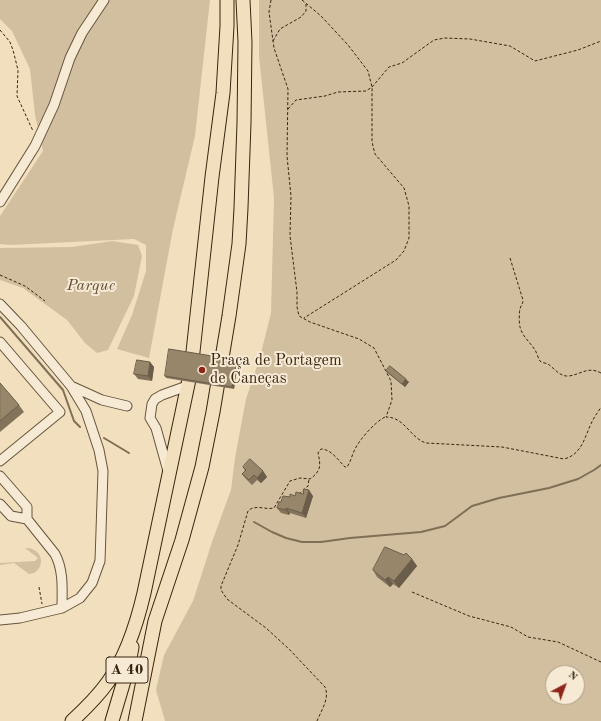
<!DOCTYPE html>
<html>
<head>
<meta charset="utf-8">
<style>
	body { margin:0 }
	#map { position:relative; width:601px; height:721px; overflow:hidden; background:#f2dfbe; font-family:"Old Standard TT",serif }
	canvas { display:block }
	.north { position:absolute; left:545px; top:665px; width:40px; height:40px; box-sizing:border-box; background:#f7ead5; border:1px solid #aa9b86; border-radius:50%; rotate:41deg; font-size:11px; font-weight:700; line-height:16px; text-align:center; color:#372510 }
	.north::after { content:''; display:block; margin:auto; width:14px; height:18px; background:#8f2418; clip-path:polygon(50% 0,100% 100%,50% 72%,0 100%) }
</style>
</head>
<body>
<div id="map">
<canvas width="601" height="721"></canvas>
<div class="north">N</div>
</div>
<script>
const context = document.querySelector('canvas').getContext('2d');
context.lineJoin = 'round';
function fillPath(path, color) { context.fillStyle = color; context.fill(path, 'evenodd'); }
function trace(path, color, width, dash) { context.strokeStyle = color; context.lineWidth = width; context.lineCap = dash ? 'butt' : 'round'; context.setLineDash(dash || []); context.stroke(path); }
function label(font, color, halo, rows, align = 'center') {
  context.font = font + ' "Old Standard TT",serif'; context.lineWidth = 4; context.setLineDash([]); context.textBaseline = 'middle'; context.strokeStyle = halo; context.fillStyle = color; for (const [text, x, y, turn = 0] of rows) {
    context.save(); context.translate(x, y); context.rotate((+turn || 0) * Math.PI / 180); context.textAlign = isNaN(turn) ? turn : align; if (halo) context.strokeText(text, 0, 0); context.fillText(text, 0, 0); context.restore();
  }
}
fillPath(new Path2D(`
	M 0,0 L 210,0 L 195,136 L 173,229 L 149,358 L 117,349 L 132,315 L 146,271 L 146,245 L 134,239 L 11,245 L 0,244 L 0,216 L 43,151 L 35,115 L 30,69 L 12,31 L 0,19 Z
	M 259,0 L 601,0 L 601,721 L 165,721 L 156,690 L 164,655 L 193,601 L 213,539 L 231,490 L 235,458 L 246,399 L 260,357 L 271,313 L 274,198 L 259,56 ZM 553,673 L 577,673 L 577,697 L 553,697 Z
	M 112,241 L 138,245 L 142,256 L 134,296 L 108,350 L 97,353 L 85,343 L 67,320 L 23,288 L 0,280 L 0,248 L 72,247 Z
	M 25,548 C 41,547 47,565 34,573 L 29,574 L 14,563 L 0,565 L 0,563 L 35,561 L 38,558 Z`), '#d2bfa0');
trace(new Path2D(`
	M 0,317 L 63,390 L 74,421 L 80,427
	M 104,438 L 129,453
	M 254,522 L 272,532 L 286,538 L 302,542 L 321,542 L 350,538 L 421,532 L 445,526 L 472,506 L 499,498 L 549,488 L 578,479 L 594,470 L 601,465`), '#816f55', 2);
const minor = new Path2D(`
	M 0,202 L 35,146 L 54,105 L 70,58 L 82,33 L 104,0
	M 0,304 L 21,326 L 71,386 L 86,411 L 99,450 L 103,471 L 100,561 L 92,583 L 80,598 L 62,608 L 20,618 L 0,620
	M 0,342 L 60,412 L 0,461
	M 71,386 L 102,400 L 127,406
	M 168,471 L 156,428 L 150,418 L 152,404 L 155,399 L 162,395 L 187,386
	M 0,476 L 27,507 L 27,519 L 55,554 C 64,571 62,590 62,608
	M 0,504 L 11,516 L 27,519`);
const highway = new Path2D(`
	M 72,721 C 85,709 98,696 108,682 C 127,656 137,623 144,593 L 191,370 L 212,177 L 223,93 L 227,26 L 227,0
	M 112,721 L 129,664 L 132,647
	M 135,721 L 155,621 L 182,540 L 202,467 L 213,412 L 229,316 L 239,244 L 241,208 L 244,123 L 245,42 L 243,0`);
trace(minor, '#66543c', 11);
trace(highway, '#372510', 15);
trace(new Path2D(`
	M 271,0 L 269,12 L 274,48 L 288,89 L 287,156 L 291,196 L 290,236 L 297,292 L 297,307 L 299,316 L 310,322 L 359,339 L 374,348 L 391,381 L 392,400 L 386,417 C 405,417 410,438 426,443 L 502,447 L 564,459 C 584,454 585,433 594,418 C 596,414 599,411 601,407
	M 302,0 L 321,16 L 348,45 L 368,71 L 372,87 L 372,142 L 375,154 L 404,188 L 409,206 L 409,238 L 404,251 L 396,260 L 304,318
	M 0,30 L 10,42 L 13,50 L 18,70 L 17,96 L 33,131
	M 273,41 L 280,29 L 301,17 L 306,11 L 306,4
	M 288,109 L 296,100 L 325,96 L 338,92 L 366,91 L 372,87 L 389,67 L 402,63 L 434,40 L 445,38 L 470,39 L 510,46 L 535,61 L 578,50 L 601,41
	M 510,258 L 523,300 C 523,304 521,305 520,309 C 519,312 519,324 520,327 C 522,336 530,342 535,350 C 537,353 538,358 540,361 C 542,363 546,363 548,364 C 555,369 560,377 569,376 C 582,374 588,366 601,373
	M 0,275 L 25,286 L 45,301
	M 299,494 L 308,486 L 309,479
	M 39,587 L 42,604
	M 412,592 L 469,616 L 511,627 L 528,637 L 558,642 L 601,662
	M 317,721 C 321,711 330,698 325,687 L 289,649 L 266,628 L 227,599 L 221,590 L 221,586 L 238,545 L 248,511 C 255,504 265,510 274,508 L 290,481 L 300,478 L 310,479 C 321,471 321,466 318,453 L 321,449 C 331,449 338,460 345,467 L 347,467 C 351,461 352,455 355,449 C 360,439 375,422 385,417`), '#372510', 1, [3, 2]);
trace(minor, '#f7ead5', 9);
trace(highway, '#f2dfbe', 13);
fillPath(new Path2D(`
	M 237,360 L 238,362 L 234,389 L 166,378 L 165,376 Z
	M 150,362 L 154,367 L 152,381 L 138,379 L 134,374 Z
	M 386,371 L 409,382 L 405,387 L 389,374 Z
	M 0,383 L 19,405 L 24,412 L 0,432 Z
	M 243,467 L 263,471 L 267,477 L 261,483 L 257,480 L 252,485 L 246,479 L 242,474 L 245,471 Z
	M 303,494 L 313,496 L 306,518 L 290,513 L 289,515 L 281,513 L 277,508 L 281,502 L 290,497 Z
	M 412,559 L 417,566 L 399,588 L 393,584 L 390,587 L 377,577 L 373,570 Z`), '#83735b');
fillPath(new Path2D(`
	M 237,360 L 238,362 L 234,389 L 232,387 Z
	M 150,362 L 154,367 L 152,381 L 148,376 Z
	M 406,379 L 409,382 L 405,387 L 402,384 Z
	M 263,471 L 267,477 L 261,483 L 257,478 Z
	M 309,490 L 313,496 L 306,518 L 302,513 Z
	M 286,508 L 290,513 L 289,515 L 286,510 Z
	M 412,559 L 417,566 L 399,588 L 394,581 Z
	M 388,577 L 393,584 L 390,587 L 385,580 Z`), '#6a5e4a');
const building = new Path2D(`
	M 169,349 L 237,360 L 232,387 L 165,376 Z
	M 137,360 L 150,362 L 148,376 L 134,374 Z
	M 390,366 L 406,379 L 402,384 L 386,371 Z
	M 0,383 L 19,405 L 0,421 Z
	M 250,459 L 263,471 L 257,478 L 254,475 L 249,480 L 242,474 L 246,470 L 243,467 Z
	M 304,489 L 309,490 L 302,513 L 286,508 L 286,510 L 277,508 L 279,502 L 281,502 L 283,496 L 290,497 L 290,494 L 295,496 L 296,492 L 303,494 Z
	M 385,547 L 404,555 L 406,553 L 412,559 L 394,581 L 388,577 L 385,580 L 373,570 Z`);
fillPath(building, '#98866a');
trace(building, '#6a5e4a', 1);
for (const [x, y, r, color] of [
	[202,370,4,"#8f2418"]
]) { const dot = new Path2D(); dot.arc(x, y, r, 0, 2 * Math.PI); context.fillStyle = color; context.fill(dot); trace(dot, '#f7ead5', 1.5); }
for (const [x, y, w] of [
	[127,670,42]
]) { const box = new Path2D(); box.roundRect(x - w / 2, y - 13, w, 26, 3); context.fillStyle = '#f7ead5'; context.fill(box); trace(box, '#372510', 1); }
label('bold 15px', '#372510', null, [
	["A 40",127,670]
]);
label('italic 16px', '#5e4c34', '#f7ead5', [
	["Parque",91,286]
]);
label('16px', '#372510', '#f7ead5', [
	["Praça de Portagem",210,361],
	["de Caneças",210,379]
], 'left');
</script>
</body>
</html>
